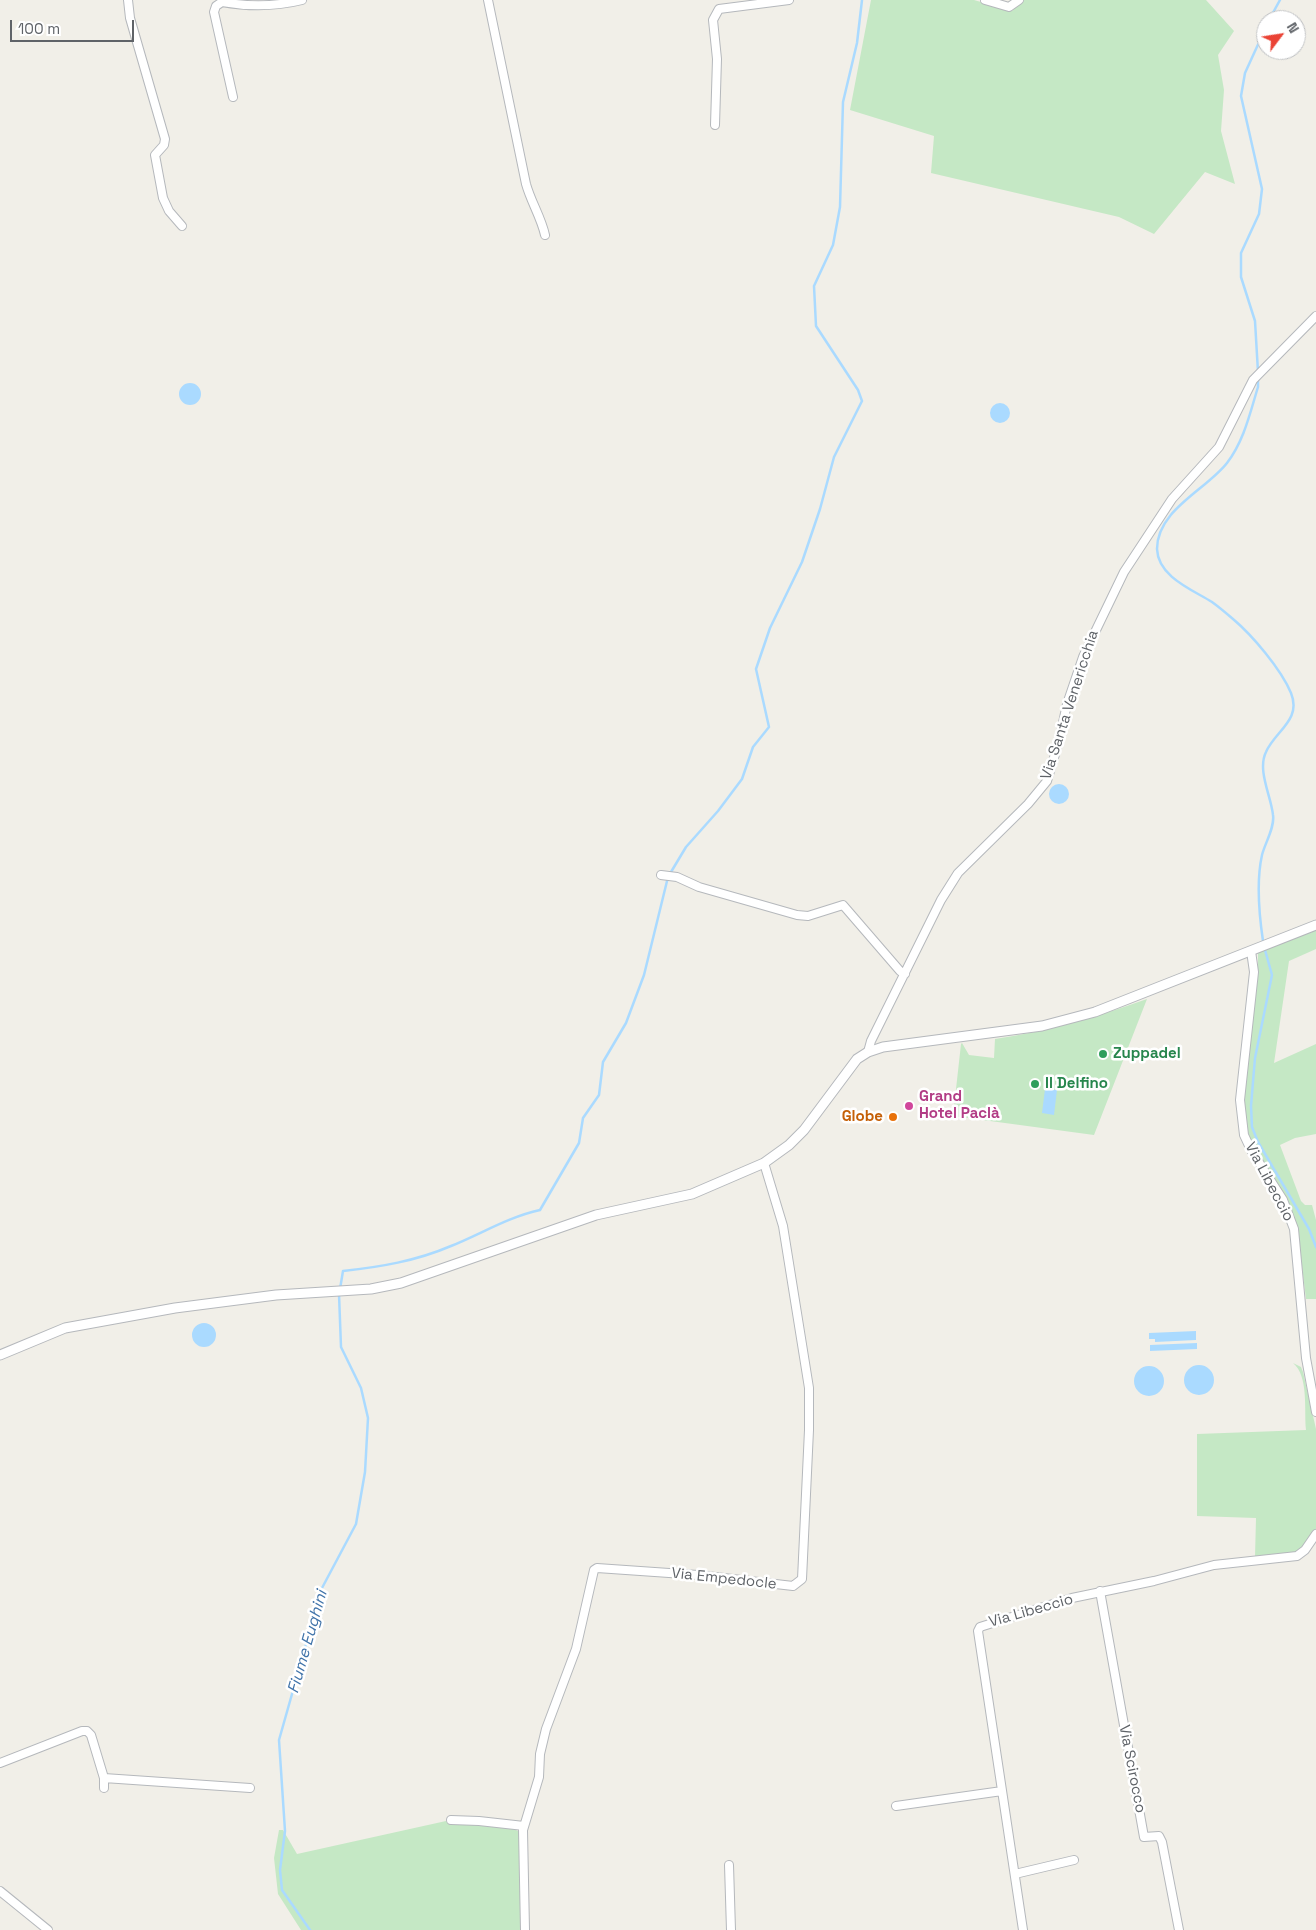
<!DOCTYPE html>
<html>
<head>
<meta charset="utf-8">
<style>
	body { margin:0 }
	#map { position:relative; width:1316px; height:1930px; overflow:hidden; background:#f1efe8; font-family:"Space Grotesk",sans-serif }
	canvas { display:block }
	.north { position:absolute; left:1256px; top:10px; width:50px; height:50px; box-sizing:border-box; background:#fff; border:1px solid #bfc1c3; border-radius:50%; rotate:59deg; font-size:14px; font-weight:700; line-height:20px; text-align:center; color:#5f6368 }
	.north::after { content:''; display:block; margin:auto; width:18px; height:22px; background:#ea4335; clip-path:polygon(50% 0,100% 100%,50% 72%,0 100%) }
	.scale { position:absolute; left:10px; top:20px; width:124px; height:22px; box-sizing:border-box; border:2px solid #5f6368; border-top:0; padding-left:6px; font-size:15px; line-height:18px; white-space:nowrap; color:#5f6368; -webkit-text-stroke:4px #fff; paint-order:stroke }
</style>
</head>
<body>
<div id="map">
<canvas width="1316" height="1930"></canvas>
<div class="north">N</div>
<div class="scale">100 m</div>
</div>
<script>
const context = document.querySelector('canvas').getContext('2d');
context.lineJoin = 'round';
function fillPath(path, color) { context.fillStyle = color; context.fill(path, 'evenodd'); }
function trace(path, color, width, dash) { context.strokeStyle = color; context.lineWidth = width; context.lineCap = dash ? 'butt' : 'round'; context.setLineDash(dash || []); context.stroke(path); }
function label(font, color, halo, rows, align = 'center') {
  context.font = font + ' "Space Grotesk",sans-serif'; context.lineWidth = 5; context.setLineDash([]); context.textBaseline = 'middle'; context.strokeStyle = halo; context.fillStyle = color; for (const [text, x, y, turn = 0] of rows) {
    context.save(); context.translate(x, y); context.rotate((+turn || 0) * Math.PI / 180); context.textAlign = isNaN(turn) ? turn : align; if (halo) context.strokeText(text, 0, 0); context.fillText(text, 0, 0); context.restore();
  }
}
fillPath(new Path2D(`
	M 871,0 L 974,0 L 1012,11 L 1022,0 L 1206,0 L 1234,31 L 1218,55 L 1224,90 L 1221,131 L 1235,184 L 1205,172 L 1154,234 L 1119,217 L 931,173 L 934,136 L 850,110 Z
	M 1316,930 L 1316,949 L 1289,961 L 1274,1063 L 1316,1044 L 1316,1134 L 1295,1138 L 1280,1145 L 1301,1201 L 1305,1205 L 1312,1205 L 1316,1220 L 1316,1299 L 1306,1299 L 1299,1241 L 1253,1147 L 1245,1124 L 1244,1098 L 1258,967 L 1258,953 Z
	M 1147,999 L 1094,1135 L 953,1116 L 961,1044 L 962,1043 L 969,1055 L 994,1058 L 995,1039 C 1048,1031 1097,1017 1147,999 Z
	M 1293,1363 L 1301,1367 L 1303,1372 L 1316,1429 L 1316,1530 L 1303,1548 L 1295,1553 L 1255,1557 L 1256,1518 L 1197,1516 L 1197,1434 L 1306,1430 C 1304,1410 1309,1376 1293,1363 Z
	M 446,1821 L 449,1824 L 507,1826 L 520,1832 L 523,1930 L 301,1930 L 278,1894 L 274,1858 L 279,1830 L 283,1830 L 297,1854 Z`), '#c5e8c5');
fillPath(new Path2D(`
	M179 394a11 11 0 1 1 22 0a11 11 0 1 1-22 0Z
	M990 413a10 10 0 1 1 20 0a10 10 0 1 1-20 0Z
	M1049 794a10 10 0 1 1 20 0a10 10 0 1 1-20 0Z
	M 1045,1089 L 1057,1090 L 1054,1115 L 1042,1113 Z
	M192 1335a12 12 0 1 1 24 0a12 12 0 1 1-24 0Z
	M 1196,1331 L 1196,1340 L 1155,1342 L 1155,1339 L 1149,1339 L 1149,1333 Z
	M 1197,1343 L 1197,1349 L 1150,1351 L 1150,1345 Z
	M1184 1380a15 15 0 1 1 30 0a15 15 0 1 1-30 0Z
	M1134 1381a15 15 0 1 1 30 0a15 15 0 1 1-30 0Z`), '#aadaff');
trace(new Path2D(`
	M 1269,20 L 1280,0
	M 1258,372 L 1255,321 L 1241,277 L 1241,253 L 1259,214 L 1262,189 L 1241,96 L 1245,73 L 1266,27
	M 1258,378 L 1258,387 C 1250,413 1244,441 1227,463 C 1206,490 1157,510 1157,549 C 1158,577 1193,590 1212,602 C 1219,607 1226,613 1233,619 C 1252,635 1281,669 1291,693 C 1302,720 1275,731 1266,752 C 1257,770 1271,796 1273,815 C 1275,827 1265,843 1262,855 C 1256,882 1259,914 1263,941
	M 1265,950 L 1272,975 L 1255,1058 L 1251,1106 L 1252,1127 L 1258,1142 L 1309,1229 L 1316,1247
	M 340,1289 L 343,1271 C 380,1267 416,1261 451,1246 C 481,1234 508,1217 540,1210 L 579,1143 L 583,1118 L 599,1095 L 603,1062 L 626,1023 L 644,975 L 668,877 L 686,847 L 718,811 L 742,779 L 753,747 L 769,727 L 756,669 L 770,628 L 802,562 L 820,509 L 834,457 L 862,401 L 858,390 L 816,326 L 814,286 L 833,245 L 840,207 L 843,102 L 857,43 L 862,0
	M 310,1930 L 282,1890 L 280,1870 L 285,1831 L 279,1740 L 322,1588 L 356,1524 L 365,1472 L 368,1418 L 361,1388 L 341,1347 L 339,1294`), '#aadaff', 2.5);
const minor = new Path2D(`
	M 128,0 L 130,18 L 165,139 L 164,145 L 155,155 L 163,198 L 169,211 L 182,226
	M 488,0 L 526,184 C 531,202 541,217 545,235
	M 985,0 L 1009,7 L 1019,0
	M 233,97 L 214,12 L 216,6 L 222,2 C 250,7 274,7 302,0
	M 715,125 L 717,59 L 713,20 L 719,9 L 789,0
	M 661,875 L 677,877 L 699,887 L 797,915 L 808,916 L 843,905 L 900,971 L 905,974
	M 1251,951 L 1254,972 L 1240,1100 L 1244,1135 L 1251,1150 L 1283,1200 L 1294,1229 L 1306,1358 L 1316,1412
	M 868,1052 L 871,1041 L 941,900 L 958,873 L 1028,804 L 1047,781 L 1059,741 L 1067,704 L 1083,657 L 1124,572 L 1172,499 L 1219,447 L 1253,380 L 1316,316
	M 1100,1591 L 1144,1837 L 1159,1836 L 1162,1842 L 1179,1930
	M 0,1763 L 82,1731 L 87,1731 L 91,1735 L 104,1778 L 104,1788
	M 104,1778 L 250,1788
	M 896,1806 L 1002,1791
	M 451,1820 L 479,1821 L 524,1826
	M 729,1865 L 731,1930
	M 1015,1874 L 1074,1860
	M 0,1891 L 48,1930
	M 525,1930 L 523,1830 L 539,1777 L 540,1754 L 546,1729 L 576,1649 L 594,1570 L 597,1568 L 698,1575 L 793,1586 L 802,1579 L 809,1430 L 809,1388 L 783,1226 L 764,1163
	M 1023,1930 L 978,1631 L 980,1627 L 1072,1598 L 1154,1581 L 1214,1565 L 1297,1556 L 1305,1550 L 1316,1534`);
const tertiary = new Path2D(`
	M 0,1355 L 65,1328 L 175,1308 L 276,1295 L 371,1289 L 401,1283 L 596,1215 L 692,1194 L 764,1163 L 789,1145 L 804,1130 L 857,1059 L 868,1052 L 883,1047 L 1042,1026 L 1095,1012 L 1316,925`);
trace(minor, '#b5b8bc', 10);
trace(tertiary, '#b5b8bc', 11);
trace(minor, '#fff', 8);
trace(tertiary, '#fff', 9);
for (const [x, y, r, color] of [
	[1103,1054,5,"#2e9e5b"],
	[1035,1084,5,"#2e9e5b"],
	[909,1106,5,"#d1479c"],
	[893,1117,5,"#e8710a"]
]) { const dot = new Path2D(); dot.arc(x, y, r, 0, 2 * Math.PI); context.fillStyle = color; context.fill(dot); trace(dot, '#fff', 2); }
label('15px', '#5f6368', '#fff', [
	["Via Santa Venericchia",1070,705,-72],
	["Via Libeccio",1269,1182,62],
	["Via Empedocle",724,1579,6],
	["Via Libeccio",1031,1611,-16],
	["Via Scirocco",1132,1769,79]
]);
label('bold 15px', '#27864d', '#fff', [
	["Zuppadel",1113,1054],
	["Il Delfino",1045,1084]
], 'left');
label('bold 15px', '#b23c85', '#fff', [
	["Grand",919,1097],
	["Hotel Paclà",919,1114]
], 'left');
label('bold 15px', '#c56008', '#fff', [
	["Globe",883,1117]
], 'right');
label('italic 16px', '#4174aa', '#fff', [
	["Fiume Eughini",308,1642,-74]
]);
</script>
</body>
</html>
